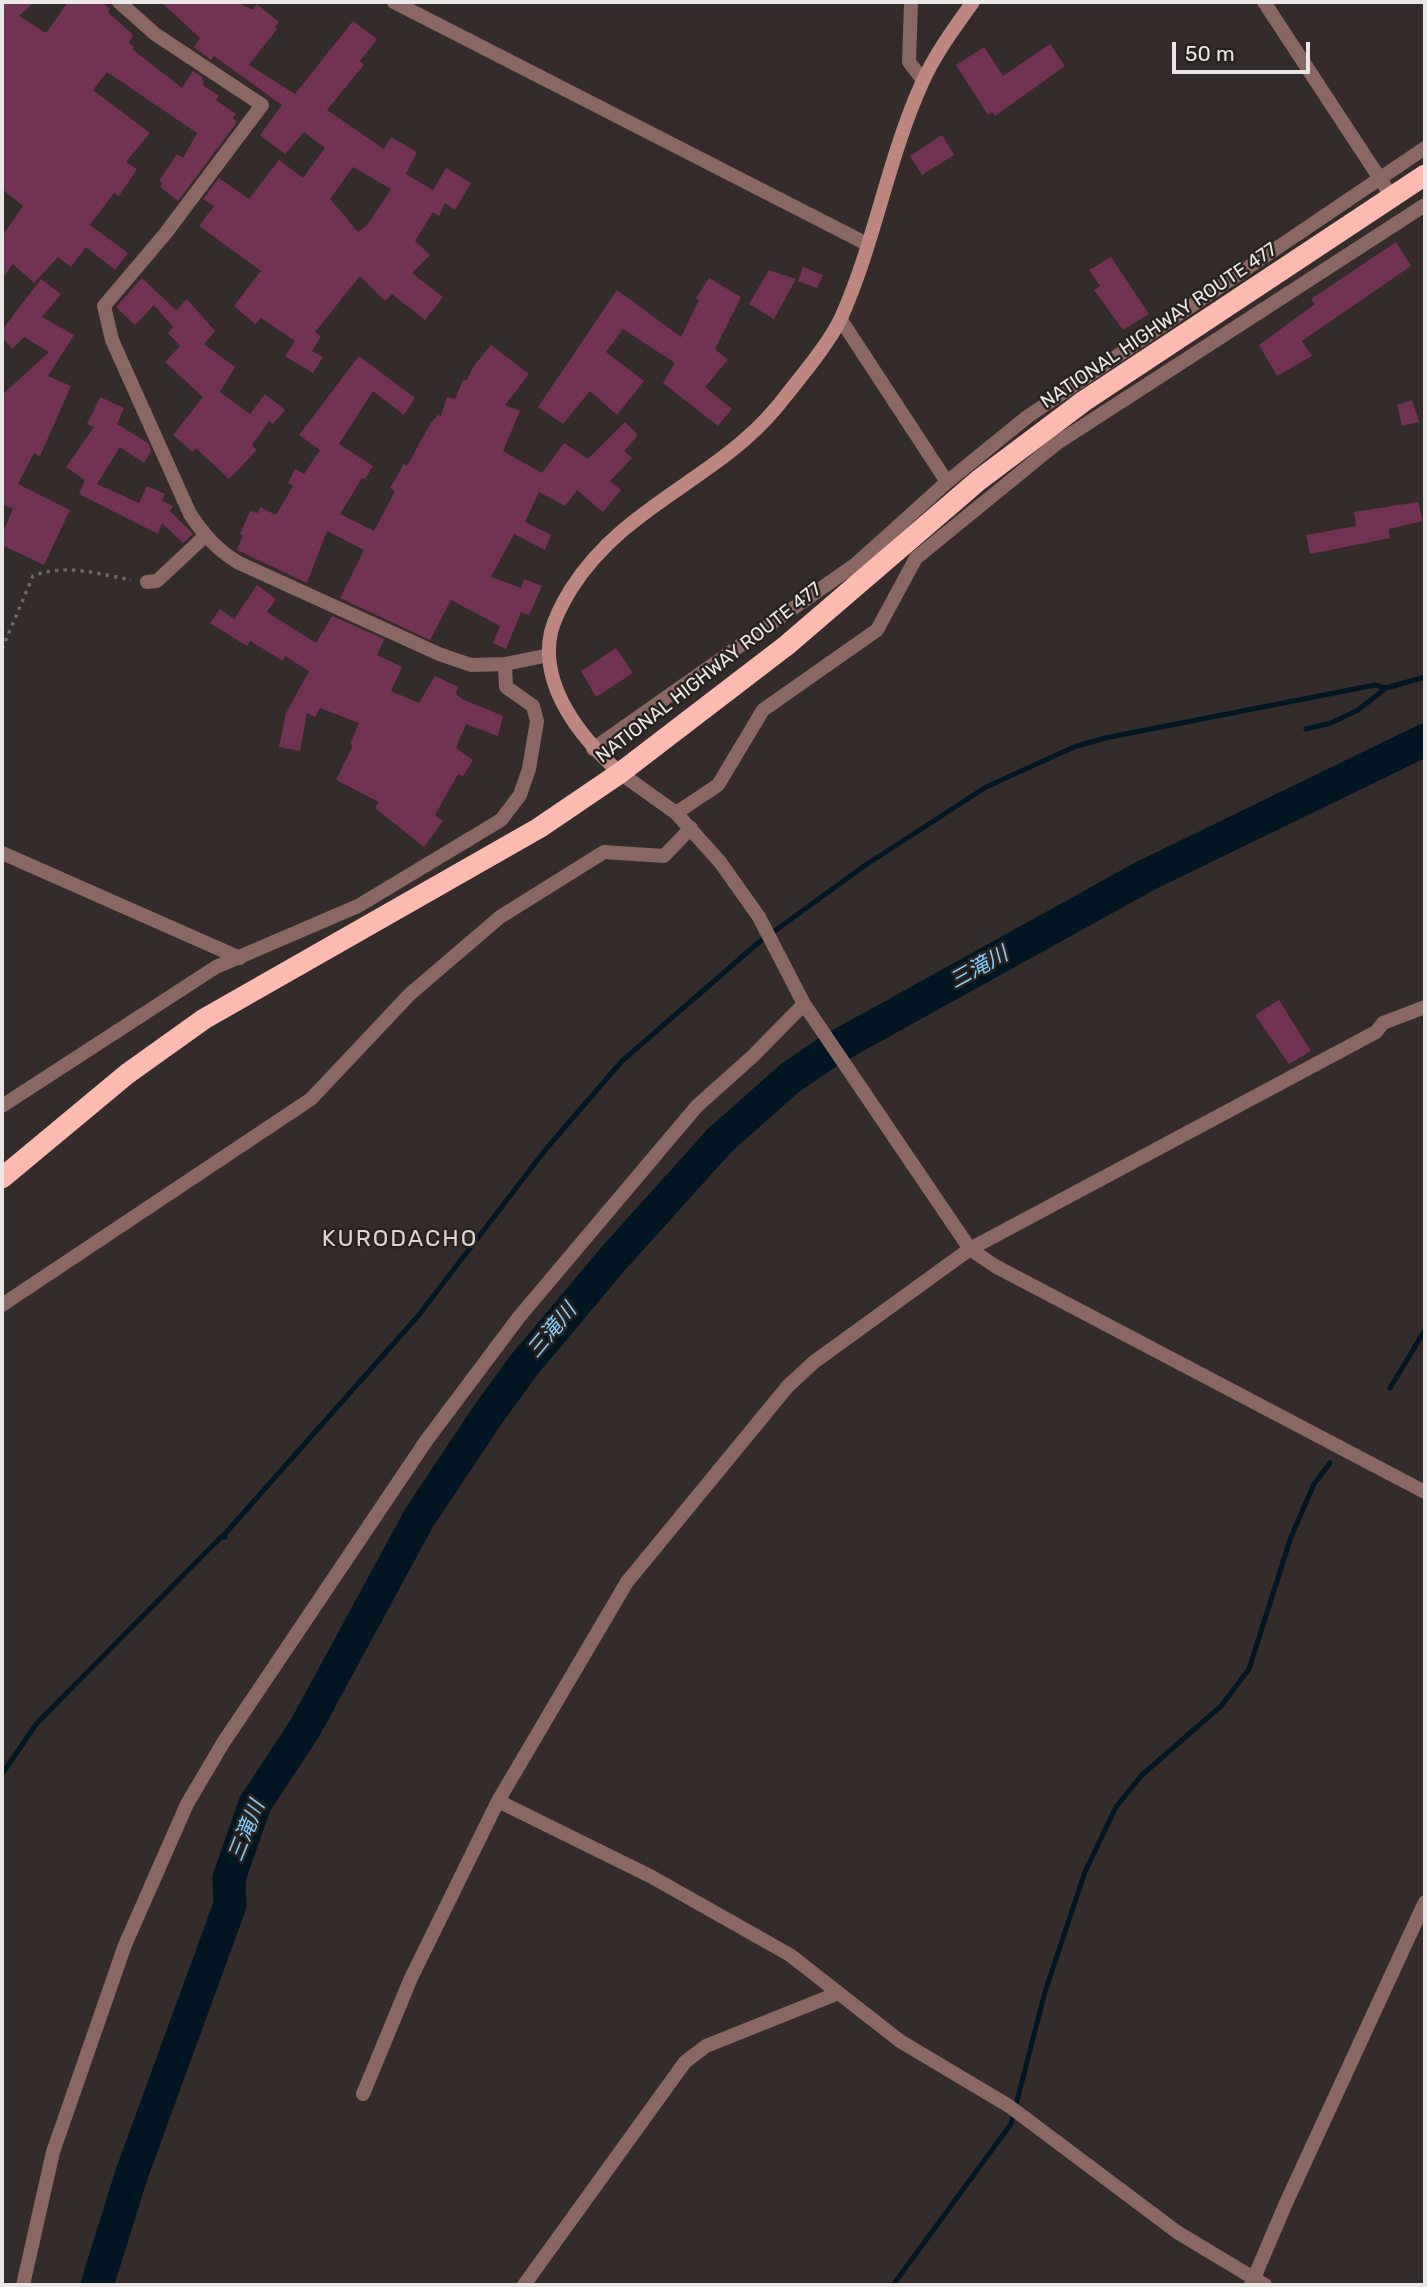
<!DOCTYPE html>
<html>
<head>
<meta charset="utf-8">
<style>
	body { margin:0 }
	#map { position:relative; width:1427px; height:2287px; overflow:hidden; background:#332c2a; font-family:Rubik,sans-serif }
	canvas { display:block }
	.frame { position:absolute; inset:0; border:4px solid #ebe7e6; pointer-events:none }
	.scale { position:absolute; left:1172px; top:42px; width:138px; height:32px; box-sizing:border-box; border:4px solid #ebe7e6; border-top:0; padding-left:9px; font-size:21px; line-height:24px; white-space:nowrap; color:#ebe7e6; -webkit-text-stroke:5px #292320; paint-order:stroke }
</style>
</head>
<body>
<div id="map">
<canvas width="1427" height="2287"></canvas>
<div class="frame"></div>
<div class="scale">50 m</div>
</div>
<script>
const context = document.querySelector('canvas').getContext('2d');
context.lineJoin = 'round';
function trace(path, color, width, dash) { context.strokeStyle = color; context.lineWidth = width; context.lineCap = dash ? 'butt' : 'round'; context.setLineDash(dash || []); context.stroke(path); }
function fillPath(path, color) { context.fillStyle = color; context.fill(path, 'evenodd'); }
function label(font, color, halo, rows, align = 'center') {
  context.font = font + ' Rubik,"Noto Sans JP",sans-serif'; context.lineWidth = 5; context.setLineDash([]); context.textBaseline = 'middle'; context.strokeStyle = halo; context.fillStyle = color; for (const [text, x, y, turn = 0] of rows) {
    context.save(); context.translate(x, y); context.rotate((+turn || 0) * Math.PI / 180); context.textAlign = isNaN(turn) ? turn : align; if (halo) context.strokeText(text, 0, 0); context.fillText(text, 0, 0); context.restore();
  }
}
trace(new Path2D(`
	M 1306,729 L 1331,723 L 1358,710 L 1386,688 L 1425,677
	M 1390,1388 L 1425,1330
	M 2,1774 L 37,1723 L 221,1537 L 225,1537 L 223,1536 L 418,1316 L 546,1149 L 622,1061 L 758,943 L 867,864 L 986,787 L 1074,747 L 1105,738 L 1375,685 L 1386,688
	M 893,2285 L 1011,2124 L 1045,1992 L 1085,1872 L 1116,1807 L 1142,1775 L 1221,1706 L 1249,1669 L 1291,1537 L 1314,1484 L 1330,1463`), '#021523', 5);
trace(new Path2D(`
	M 97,2285 L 132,2173 L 230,1905 L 229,1878 L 255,1804 L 305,1728 L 419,1518 L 489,1413 L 524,1365 L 612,1260 L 720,1140 L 790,1078 L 831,1050 L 1145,876 L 1425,740`), '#021523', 33);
fillPath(new Path2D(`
	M 2,2 L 34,2 L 19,16 L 46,33 L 68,2 L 102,2 L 110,9 L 108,12 L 133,35 L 129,43 L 134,47 L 132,49 L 182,88 L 193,71 L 202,77 L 204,86 L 219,96 L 216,100 L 236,114 L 233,118 L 237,122 L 178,201 L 160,187 L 163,183 L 159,181 L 177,154 L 183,158 L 197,133 L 107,72 L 93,90 L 150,133 L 126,162 L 137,169 L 119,196 L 114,193 L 90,225 L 128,253 L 115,270 L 86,247 L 71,267 L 58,257 L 34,283 L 13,264 L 2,279 L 2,236 L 23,206 L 2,189 Z
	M 161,2 L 237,2 L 253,10 L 257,4 L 279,22 L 275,27 L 277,29 L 249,65 L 295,94 L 353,21 L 377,39 L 360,61 L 364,65 L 327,110 L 384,149 L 391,137 L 417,152 L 406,174 L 433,190 L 446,168 L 471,183 L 455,210 L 445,203 L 439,216 L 433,212 L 415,241 L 430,255 L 412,273 L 443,297 L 425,320 L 392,294 L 385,301 L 360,276 L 315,332 L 321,336 L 312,351 L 323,357 L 313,373 L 285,356 L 295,341 L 261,318 L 255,324 L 234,306 L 261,271 L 199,226 L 214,206 L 203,199 L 219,178 L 249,199 L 279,160 L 303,178 L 325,148 L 304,132 L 285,154 L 260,135 L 282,105 L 214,56 L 211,60 L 194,47 L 200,38 ZM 353,167 L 391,189 L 368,224 L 358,232 L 330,199 Z
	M 1050,44 L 1065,66 L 995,116 L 992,112 L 988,115 L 956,65 L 984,47 L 1003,76 Z
	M 942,135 L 954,155 L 922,175 L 910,156 Z
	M 1396,242 L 1411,266 L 1302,341 L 1312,356 L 1277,376 L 1259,345 L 1315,304 L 1311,299 Z
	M 1111,257 L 1149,314 L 1123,330 L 1094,290 L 1100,286 L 1089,270 Z
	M 803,267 L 823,275 L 817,288 L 798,281 Z
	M 769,270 L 796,279 L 774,319 L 749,304 Z
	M 142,278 L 176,310 L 187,299 L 215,331 L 204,344 L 235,367 L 220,392 L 250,414 L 265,394 L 285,410 L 273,424 L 269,421 L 252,445 L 257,450 L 229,479 L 196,448 L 193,452 L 173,435 L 203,397 L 165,362 L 180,346 L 168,333 L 173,327 L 154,305 L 135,325 L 116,307 Z
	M 709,278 L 741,297 L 715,349 L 728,360 L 705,387 L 732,409 L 718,426 L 663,383 L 675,363 L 623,329 L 606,352 L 644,381 L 617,415 L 590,391 L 563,424 L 538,407 L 617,290 L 681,337 L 699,300 L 696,298 Z
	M 41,279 L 61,294 L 42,317 L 74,335 L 48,376 L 71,386 L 40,456 L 34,453 L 18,484 L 70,510 L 44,565 L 2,545 L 2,534 L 13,509 L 2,504 L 2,395 L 49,352 L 24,337 L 12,349 L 2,337 L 2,330 Z
	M 491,345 L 529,374 L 505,405 L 520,411 L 503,451 L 542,473 L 564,443 L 588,459 L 625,422 L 638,435 L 624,451 L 632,458 L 610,481 L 621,490 L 603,512 L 577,490 L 565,506 L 539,492 L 525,522 L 551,535 L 545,550 L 514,534 L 491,577 L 521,588 L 524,579 L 542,586 L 529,615 L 521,612 L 506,649 L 493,643 L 500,626 L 451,600 L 430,640 L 340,598 L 364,550 L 327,531 L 307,583 L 237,550 L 243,535 L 240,534 L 250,511 L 258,513 L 260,507 L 276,515 L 293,486 L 288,483 L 295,469 L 304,474 L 320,450 L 299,435 L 359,356 L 415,398 L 404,415 L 373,391 L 339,444 L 373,466 L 365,479 L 362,478 L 340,514 L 374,531 L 395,491 L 390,488 L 404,464 L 407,466 L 430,424 L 438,415 L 441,416 L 447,397 L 455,399 L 463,380 L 467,380 L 473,367 Z
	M 100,397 L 124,408 L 117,424 L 148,443 L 151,451 L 144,463 L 120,447 L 97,484 L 139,503 L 147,486 L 165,494 L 162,501 L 173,506 L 170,511 L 193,534 L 183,543 L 162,523 L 158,534 L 79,494 L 85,480 L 66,467 L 94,427 L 87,424 Z
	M 1412,400 L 1419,422 L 1402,426 L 1397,405 Z
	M 1418,502 L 1423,521 L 1389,529 L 1390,538 L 1310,554 L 1306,535 L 1356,526 L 1354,512 Z
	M 257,585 L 276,599 L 267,612 L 316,643 L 332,616 L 384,639 L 377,655 L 402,667 L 391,691 L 419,703 L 435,676 L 458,687 L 456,694 L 462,699 L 503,716 L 498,736 L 466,724 L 456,748 L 473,760 L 463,776 L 458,774 L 435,815 L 443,821 L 424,847 L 375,808 L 379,802 L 336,780 L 353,745 L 350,744 L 359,723 L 320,708 L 315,717 L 307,713 L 300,751 L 279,747 L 286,713 L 309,671 L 285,656 L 283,661 L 250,641 L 247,646 L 210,623 L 220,609 L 234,619 Z
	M 616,648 L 633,673 L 596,697 L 581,671 Z
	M 1279,1000 L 1311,1051 L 1289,1064 L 1255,1015 Z`), '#723253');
trace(new Path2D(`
	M 2,649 L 33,576 C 64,563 99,574 131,580`), '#6d6765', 3.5, [3.5, 5]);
trace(new Path2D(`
	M 119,2 L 155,34 L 262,105 L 165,234 L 104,306 L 112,340 L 190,514 C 204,535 217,550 239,563 L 439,654 L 471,665 L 505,664 L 549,655
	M 394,2 L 867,244
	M 911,2 L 909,62 L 923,80
	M 1264,2 L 1392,197
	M 841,320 L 947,482
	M 147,582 L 157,581 L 205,536
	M 593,749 L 856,564 L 947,482 L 1027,417 L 1425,148
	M 620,773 L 676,813 L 720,862 L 759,917 L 804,1004 L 970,1249 L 995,1266 L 1425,1492
	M 676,813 L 718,785 L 763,710 L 877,630 L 916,558 L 1057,443 L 1425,205
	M 2,853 L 240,958
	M 2,1106 L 216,967 L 358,906 L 501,820 L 520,795 L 529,769 L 537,721 L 533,706 L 506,687 L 505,664
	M 2,1305 L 311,1099 L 410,994 L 500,917 L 604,852 L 664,856 L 691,828
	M 498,1801 L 652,1877 L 790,1955 L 900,2041 L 1009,2106 L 1177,2232 L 1265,2285
	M 363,2094 L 411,1978 L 498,1801 L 627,1582 L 788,1386 L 814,1362 L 970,1249 L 1376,1032 L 1383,1023 L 1425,1007
	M 23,2285 L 53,2152 L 125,1945 L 187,1804 L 223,1743 L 426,1441 L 519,1317 L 697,1106 L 753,1056 L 804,1004
	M 524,2285 L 685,2062 L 706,2046 L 836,1994
	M 1251,2285 L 1286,2203 L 1425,1902`), '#896763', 14);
trace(new Path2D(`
	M 620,773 C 582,739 539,687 551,632 C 555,617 563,602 571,589 C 624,505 716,480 776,408 C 795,384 829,344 841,318 C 875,242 888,158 922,83 C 935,54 955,27 973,2`), '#bd8780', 14);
trace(new Path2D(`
	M 2,1178 L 127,1074 L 204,1019 L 539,828 L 620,773 L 787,645 L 979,480 L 1084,401 L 1425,175`), '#fdbab1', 21);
label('19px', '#ebe7e6', '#292320', [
	["NATIONAL HIGHWAY ROUTE 477",1159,326,-34],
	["NATIONAL HIGHWAY ROUTE 477",709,673,-38]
]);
label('italic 21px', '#82ccff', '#292320', [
	["三滝川",979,968,-29],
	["三滝川",552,1331,-50],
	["三滝川",247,1831,-68]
]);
context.letterSpacing = '2px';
label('23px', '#ded6d3', '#292320', [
	["KURODACHO",400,1239]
]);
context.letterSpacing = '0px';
</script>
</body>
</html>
